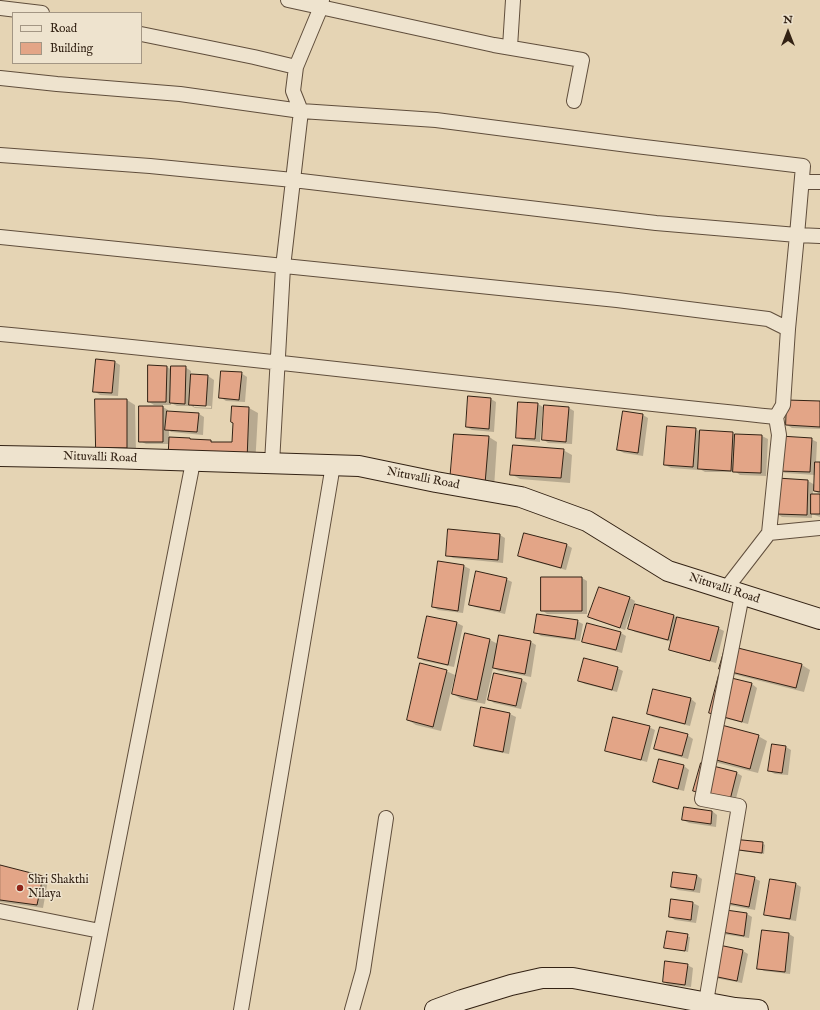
<!DOCTYPE html>
<html>
<head>
<meta charset="utf-8">
<style>
	body { margin:0 }
	#map { position:relative; width:820px; height:1010px; overflow:hidden; background:#e5d4b4; font-family:"IM FELL English",serif }
	canvas { display:block }
	.legend { position:absolute; left:12px; top:12px; width:130px; height:52px; box-sizing:border-box; background:#eee3ce; border:1px solid #a39684; margin:0; padding:5px 7px; list-style:none; font-size:12px; color:#332214 }
	.legend li { display:flex; align-items:center; gap:8px; height:20px }
	.legend b { width:20px; border:1px solid #a39684 }
	.north { position:absolute; left:768px; top:12px; width:40px; height:40px; -webkit-text-stroke:3px #eee3ce; paint-order:stroke; rotate:0deg; font-size:11px; font-weight:700; line-height:16px; text-align:center; color:#332214 }
	.north::after { content:''; display:block; margin:auto; width:14px; height:18px; background:#332214; clip-path:polygon(50% 0,100% 100%,50% 72%,0 100%) }
</style>
</head>
<body>
<div id="map">
<canvas width="820" height="1010"></canvas>
<ul class="legend">
<li><b style="height:5px;background:#eee3ce"></b>Road</li>
<li><b style="height:11px;background:#e3a587"></b>Building</li>
</ul>
<div class="north">N</div>
</div>
<script>
const context = document.querySelector('canvas').getContext('2d');
context.lineJoin = 'round';
function fillPath(path, color) { context.fillStyle = color; context.fill(path, 'evenodd'); }
function trace(path, color, width, dash) { context.strokeStyle = color; context.lineWidth = width; context.lineCap = dash ? 'butt' : 'round'; context.setLineDash(dash || []); context.stroke(path); }
function label(font, color, halo, rows, align = 'center') {
  context.font = font + ' "IM FELL English",serif'; context.lineWidth = 3; context.setLineDash([]); context.textBaseline = 'middle'; context.strokeStyle = halo; context.fillStyle = color; for (const [text, x, y, turn = 0] of rows) {
    context.save(); context.translate(x, y); context.rotate((+turn || 0) * Math.PI / 180); context.textAlign = isNaN(turn) ? turn : align; if (halo) context.strokeText(text, 0, 0); context.fillText(text, 0, 0); context.restore();
  }
}
fillPath(new Path2D(`
	M 115,362 L 120,365 L 118,396 L 100,395 L 94,391 Z
	M 167,367 L 172,370 L 185,367 L 191,371 L 191,375 L 208,376 L 214,380 L 212,409 L 195,408 L 190,405 L 190,406 L 177,406 L 171,403 L 171,405 L 154,405 L 149,402 ZM 194,405 L 211,406 L 211,408 L 194,407 Z
	M 241,373 L 247,377 L 245,402 L 226,401 L 220,397 Z
	M 491,399 L 496,402 L 494,432 L 472,430 L 467,427 Z
	M 127,400 L 135,405 L 136,453 L 105,453 Z
	M 820,402 L 820,429 L 792,428 L 787,425 Z
	M 538,404 L 543,407 L 540,442 L 522,440 L 517,437 Z
	M 163,407 L 168,410 L 168,412 L 199,414 L 204,417 L 203,435 L 171,432 L 169,430 L 169,438 L 211,441 L 213,443 L 233,443 L 234,423 L 233,407 L 249,408 L 258,413 L 255,466 L 170,444 L 146,444 L 140,441 Z
	M 569,408 L 574,411 L 572,444 L 548,443 L 543,439 Z
	M 623,412 L 643,415 L 648,418 L 643,456 L 624,453 L 618,450 Z
	M 695,429 L 701,432 L 733,433 L 736,435 L 762,436 L 768,439 L 766,476 L 740,475 L 736,472 L 705,472 L 698,468 L 698,470 L 671,468 L 665,465 Z
	M 489,437 L 497,442 L 494,488 L 460,486 Z
	M 811,439 L 817,442 L 816,463 L 820,463 L 820,494 L 813,490 L 813,495 L 820,495 L 820,517 L 812,514 L 812,518 L 782,517 L 777,514 L 778,480 L 808,481 L 815,485 L 815,475 L 785,473 L 779,470 Z
	M 563,450 L 572,455 L 570,483 L 520,479 L 511,474 Z
	M 525,534 L 567,545 L 572,548 L 566,570 L 525,559 L 519,556 Z
	M 500,535 L 505,538 L 503,563 L 453,558 L 447,555 Z
	M 439,562 L 464,566 L 470,569 L 463,613 L 438,610 L 433,607 Z
	M 582,578 L 587,581 L 587,614 L 547,614 L 542,610 Z
	M 506,579 L 512,582 L 505,614 L 475,607 L 470,604 Z
	M 599,588 L 630,598 L 635,601 L 625,630 L 595,620 L 589,617 Z
	M 636,606 L 718,628 L 724,631 L 716,663 L 675,652 L 670,649 L 672,642 L 635,632 L 630,629 Z
	M 428,617 L 457,623 L 463,626 L 454,667 L 424,661 L 419,658 Z
	M 577,621 L 583,624 L 580,641 L 541,636 L 535,632 Z
	M 588,624 L 621,633 L 626,636 L 622,653 L 589,644 L 583,641 Z
	M 490,640 L 498,644 L 531,642 L 536,645 L 531,677 L 499,671 L 493,668 L 485,704 L 461,699 L 453,694 Z
	M 802,665 L 810,670 L 804,692 L 729,673 L 721,668 Z
	M 617,668 L 623,671 L 617,692 L 585,684 L 579,681 Z
	M 446,671 L 455,675 L 441,731 L 416,725 L 408,720 Z
	M 720,676 L 752,684 L 757,688 L 748,724 L 716,716 Z
	M 522,680 L 527,683 L 521,709 L 494,703 L 489,699 Z
	M 654,690 L 691,699 L 696,703 L 690,726 L 653,717 L 648,714 Z
	M 482,709 L 510,714 L 516,717 L 509,754 L 481,749 L 475,745 Z
	M 649,727 L 655,730 L 647,762 L 612,753 L 606,750 Z
	M 687,735 L 693,739 L 688,759 L 661,752 L 655,749 Z
	M 758,736 L 767,741 L 758,773 L 715,762 L 707,757 Z
	M 786,747 L 791,750 L 788,775 L 775,774 L 769,771 Z
	M 660,760 L 684,766 L 689,770 L 684,791 L 659,785 L 654,782 Z
	M 737,773 L 742,776 L 735,802 L 700,793 Z
	M 712,811 L 717,815 L 716,827 L 689,823 L 683,820 Z
	M 762,843 L 765,845 L 764,854 L 734,850 Z
	M 0,866 L 42,877 L 48,880 L 43,908 L 0,902 Z
	M 696,875 L 702,879 L 700,893 L 678,890 L 672,887 Z
	M 754,878 L 760,881 L 755,910 L 728,905 L 723,902 Z
	M 796,884 L 801,887 L 796,921 L 771,917 L 765,914 Z
	M 672,900 L 693,903 L 699,906 L 696,923 L 675,920 L 670,917 Z
	M 720,910 L 747,914 L 752,917 L 749,938 L 722,934 Z
	M 668,932 L 690,937 L 688,952 L 668,948 Z
	M 789,934 L 794,937 L 790,974 L 764,971 L 759,968 Z
	M 715,945 L 743,951 L 748,954 L 742,983 L 715,978 Z
	M 687,965 L 693,968 L 691,987 L 669,985 L 664,982 Z`), '#0003');
const building = new Path2D(`
	M 96,359 L 115,361 L 112,393 L 93,392 Z
	M 148,365 L 167,366 L 166,402 L 148,402 Z
	M 171,366 L 186,366 L 185,404 L 170,403 Z
	M 221,371 L 242,372 L 239,400 L 219,398 Z
	M 191,374 L 208,375 L 206,406 L 189,405 Z
	M 468,396 L 491,398 L 489,429 L 466,427 Z
	M 95,399 L 127,399 L 127,448 L 96,448 Z
	M 787,400 L 820,401 L 820,427 L 786,425 Z
	M 518,402 L 538,403 L 535,439 L 516,438 Z
	M 544,405 L 569,407 L 566,442 L 542,440 Z
	M 139,406 L 163,406 L 163,442 L 139,442 Z
	M 232,406 L 249,407 L 247,461 L 168,458 L 169,437 L 190,438 L 190,439 L 211,440 L 211,442 L 232,442 L 233,423 L 231,422 Z
	M 167,411 L 199,413 L 197,432 L 165,430 Z
	M 623,411 L 643,414 L 638,453 L 617,450 Z
	M 667,426 L 696,428 L 693,467 L 664,465 Z
	M 700,430 L 733,432 L 731,471 L 698,469 Z
	M 454,434 L 489,436 L 485,484 L 450,481 Z
	M 735,434 L 762,435 L 761,473 L 733,472 Z
	M 780,436 L 812,438 L 810,472 L 778,471 Z
	M 513,445 L 564,449 L 561,478 L 510,475 Z
	M 815,462 L 820,462 L 820,492 L 814,491 Z
	M 777,478 L 808,480 L 807,515 L 776,514 Z
	M 811,494 L 820,494 L 820,514 L 811,514 Z
	M 448,529 L 500,534 L 498,560 L 446,556 Z
	M 524,533 L 567,544 L 561,568 L 518,556 Z
	M 438,561 L 464,565 L 458,611 L 432,607 Z
	M 476,571 L 507,578 L 500,611 L 469,605 Z
	M 541,577 L 582,577 L 582,611 L 541,611 Z
	M 599,587 L 630,597 L 620,628 L 588,617 Z
	M 635,604 L 674,615 L 668,640 L 628,629 Z
	M 537,614 L 578,620 L 575,639 L 534,633 Z
	M 427,616 L 457,622 L 448,665 L 418,658 Z
	M 677,617 L 719,627 L 710,661 L 669,650 Z
	M 587,623 L 621,632 L 616,650 L 582,642 Z
	M 465,633 L 490,639 L 477,700 L 452,694 Z
	M 499,635 L 531,641 L 525,674 L 493,668 Z
	M 726,645 L 802,664 L 796,688 L 719,669 Z
	M 584,658 L 618,667 L 612,690 L 578,681 Z
	M 420,663 L 447,670 L 433,727 L 407,720 Z
	M 494,673 L 522,679 L 516,706 L 488,700 Z
	M 719,675 L 752,683 L 742,722 L 709,713 Z
	M 653,689 L 691,698 L 685,724 L 647,714 Z
	M 481,707 L 510,713 L 503,752 L 474,746 Z
	M 613,717 L 650,726 L 641,760 L 605,751 Z
	M 714,723 L 759,735 L 750,769 L 705,757 Z
	M 660,727 L 688,734 L 682,756 L 654,749 Z
	M 772,744 L 786,746 L 782,773 L 768,771 Z
	M 659,759 L 684,765 L 678,789 L 653,782 Z
	M 701,763 L 737,772 L 730,800 L 693,791 Z
	M 684,807 L 712,811 L 711,824 L 682,820 Z
	M 732,839 L 763,842 L 762,853 L 731,849 Z
	M 0,865 L 43,876 L 37,905 L 0,900 Z
	M 673,872 L 697,875 L 694,890 L 671,887 Z
	M 727,872 L 755,877 L 749,907 L 722,902 Z
	M 770,879 L 796,883 L 790,919 L 764,915 Z
	M 671,899 L 693,902 L 691,920 L 669,917 Z
	M 719,909 L 747,913 L 744,936 L 716,931 Z
	M 762,930 L 789,933 L 785,972 L 757,969 Z
	M 667,931 L 688,934 L 685,951 L 664,948 Z
	M 714,944 L 743,950 L 737,981 L 708,975 Z
	M 665,961 L 688,964 L 685,985 L 663,982 Z`);
fillPath(building, '#e3a587');
trace(building, '#332214', 1);
const street = new Path2D(`
	M 288,0 L 494,45 L 582,60 L 574,101
	M 0,8 L 42,13
	M 141,34 L 254,57 L 296,67 L 293,91 L 301,111 L 283,267 L 272,463
	M 510,47 L 513,0
	M 296,67 L 321,7 L 322,0
	M 0,78 L 57,84 L 180,94 L 301,111 L 436,120 L 636,146 L 803,166 L 797,235 L 820,236
	M 0,155 L 150,166 L 293,180 L 656,223 L 797,235 L 788,329
	M 802,182 L 820,182
	M 0,237 L 617,300 L 768,319 L 788,329 L 783,405 L 776,417 C 517,391 259,358 0,334
	M 769,533 L 820,528
	M 725,590 L 769,533 L 779,435 L 776,417
	M 0,911 L 100,931
	M 706,1002 L 739,806 L 702,799 L 742,595
	M 85,1010 L 193,462
	M 241,1010 L 333,465
	M 352,1010 L 363,971 L 386,818`);
const secondary = new Path2D(`
	M 0,456 L 108,458 L 359,466 L 436,482 L 521,497 L 587,521 L 668,571 L 820,619
	M 435,1010 L 462,1000 L 511,985 L 542,978 L 573,978 L 735,1008 L 758,1010`);
trace(street, '#604e3c', 16);
trace(secondary, '#332214', 22);
trace(street, '#eee3ce', 14);
trace(secondary, '#eee3ce', 20);
for (const [x, y, r, color] of [
	[20,888,4,"#8f2418"]
]) { const dot = new Path2D(); dot.arc(x, y, r, 0, 2 * Math.PI); context.fillStyle = color; context.fill(dot); trace(dot, '#eee3ce', 1.5); }
label('12px', '#332214', '#eee3ce', [
	["Nituvalli Road",100,458,2],
	["Nituvalli Road",423,479,11],
	["Nituvalli Road",724,589,18]
]);
label('12px', '#332214', '#eee3ce', [
	["Shri Shakthi",28,881],
	["Nilaya",28,895]
], 'left');
</script>
</body>
</html>
